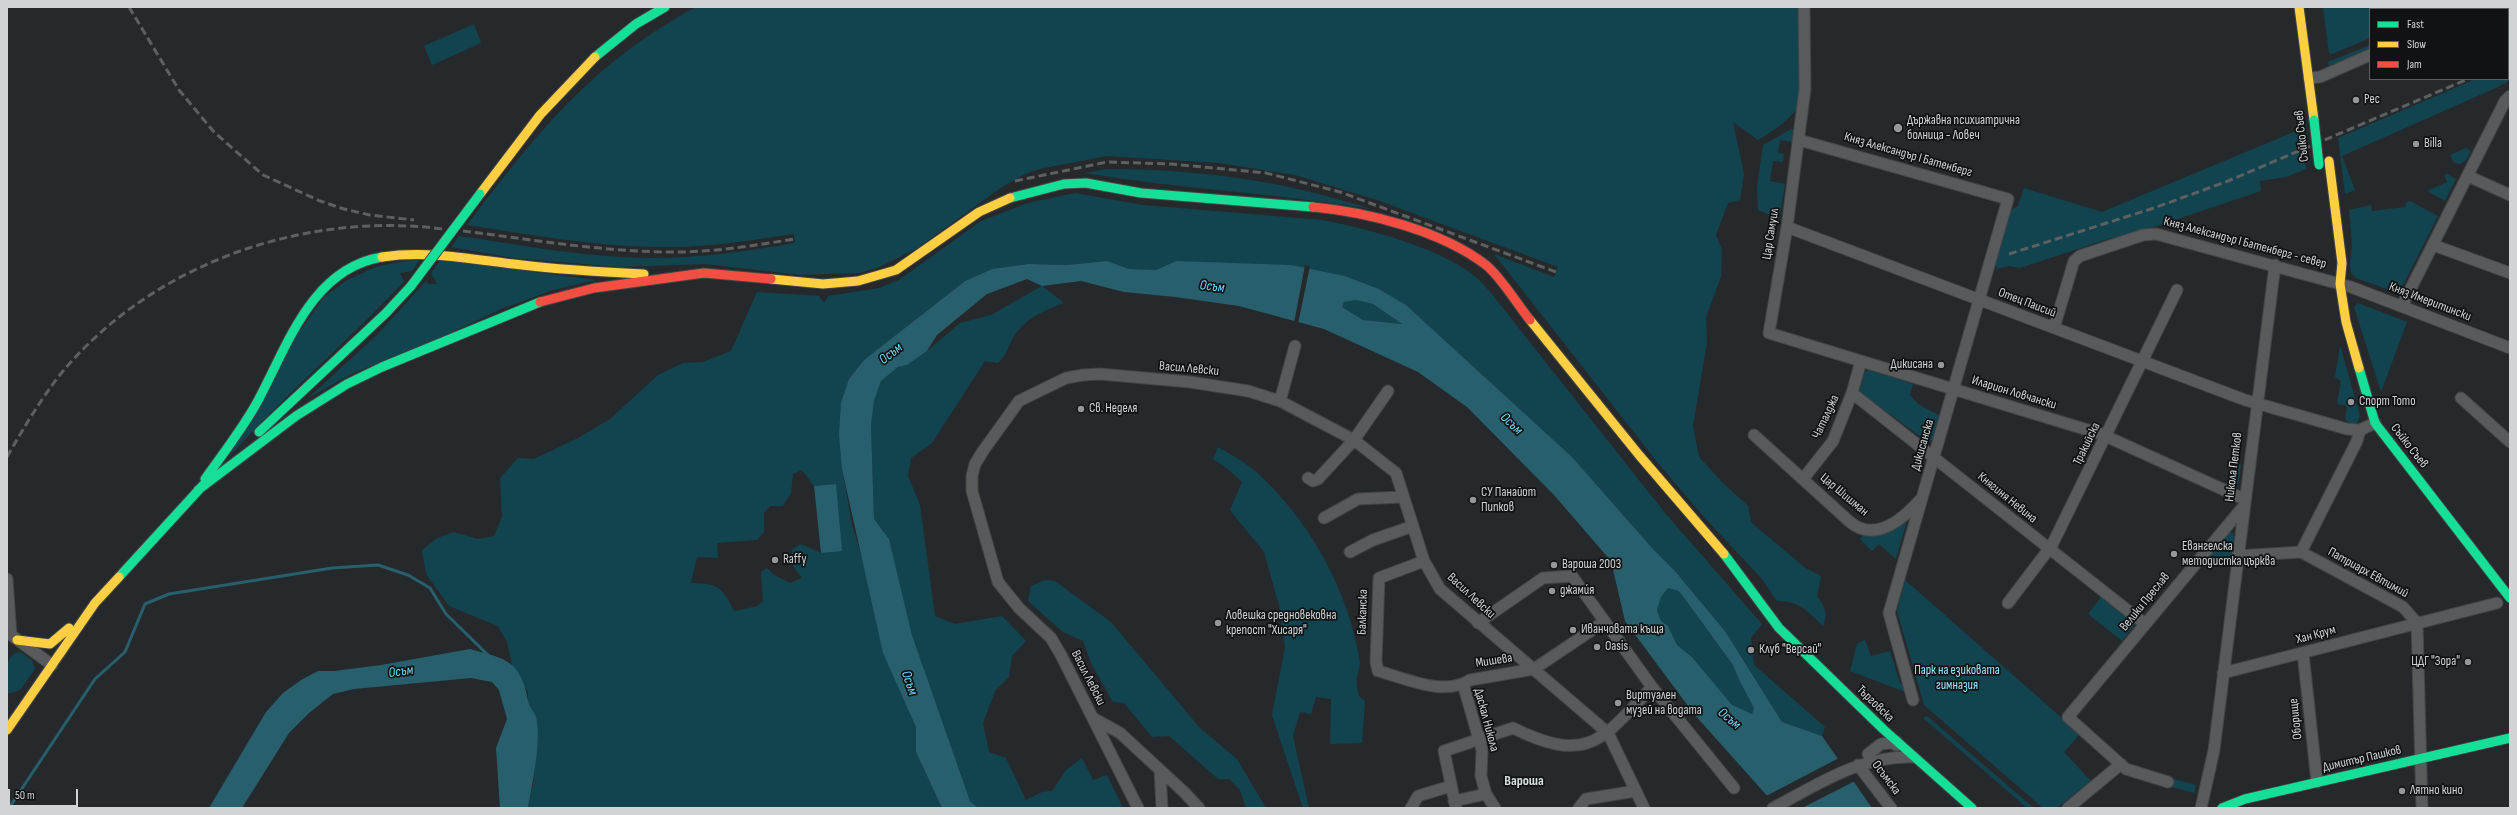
<!DOCTYPE html>
<html>
<head>
<meta charset="utf-8">
<style>
	body { margin:0 }
	#map { position:relative; width:2517px; height:815px; overflow:hidden; background:#26292b; font-family:"Sofia Sans Condensed",sans-serif }
	canvas { display:block }
	.frame { position:absolute; inset:0; border:8px solid #d1d4d5; pointer-events:none }
	.legend { position:absolute; left:2369px; top:8px; width:140px; height:72px; box-sizing:border-box; background:#101213; border:1px solid #5d6061; margin:0; padding:5px 7px; list-style:none; font-size:12px; color:#d1d4d5 }
	.legend li { display:flex; align-items:center; gap:8px; height:20px }
	.legend b { width:20px; border:1px solid #5d6061 }
	.scale { position:absolute; left:8px; top:789px; width:70px; height:18px; box-sizing:border-box; border:2px solid #d1d4d5; border-top:0; padding-left:5px; font-size:12px; line-height:14px; white-space:nowrap; color:#d1d4d5; -webkit-text-stroke:3px #101213; paint-order:stroke }
</style>
</head>
<body>
<div id="map">
<canvas width="2517" height="815"></canvas>
<div class="frame"></div>
<ul class="legend">
<li><b style="height:5px;background:#16e098"></b>Fast</li>
<li><b style="height:5px;background:#ffcf43"></b>Slow</li>
<li><b style="height:5px;background:#f24e42"></b>Jam</li>
</ul>
<div class="scale">50 m</div>
</div>
<script>
const context = document.querySelector('canvas').getContext('2d');
context.lineJoin = 'round';
function fillPath(path, color) { context.fillStyle = color; context.fill(path, 'evenodd'); }
function trace(path, color, width, dash) { context.strokeStyle = color; context.lineWidth = width; context.lineCap = dash ? 'butt' : 'round'; context.setLineDash(dash || []); context.stroke(path); }
function label(font, color, halo, rows, align = 'center') {
  context.font = font + ' "Sofia Sans Condensed",sans-serif'; context.lineWidth = 3.5; context.setLineDash([]); context.textBaseline = 'middle'; context.strokeStyle = halo; context.fillStyle = color; for (const [text, x, y, turn = 0] of rows) {
    context.save(); context.translate(x, y); context.rotate((+turn || 0) * Math.PI / 180); context.textAlign = isNaN(turn) ? turn : align; if (halo) context.strokeText(text, 0, 0); context.fillText(text, 0, 0); context.restore();
  }
}
fillPath(new Path2D(`
	M 696,7 L 1797,7 C 1799,21 1805,95 1799,105 C 1789,121 1774,130 1758,140 L 1733,122 L 1744,174 L 1740,200 L 1728,203 L 1716,235 L 1722,250 L 1721,277 L 1706,317 L 1707,342 L 1693,426 L 1699,457 L 1724,484 L 1748,506 L 1751,522 L 1804,567 L 1821,576 L 1817,597 C 1825,605 1828,615 1823,626 C 1807,611 1800,601 1777,601 L 1762,579 L 1706,519 L 1658,463 L 1494,254 L 1554,277 L 1558,267 L 1377,200 L 1295,175 L 1219,163 L 1107,156 L 1039,169 L 1023,175 L 1002,187 L 916,249 L 877,268 L 858,273 L 800,275 L 705,264 L 620,267 L 514,258 L 451,247 L 459,236 C 513,244 567,254 621,257 C 679,261 738,253 795,243 L 794,234 C 753,240 712,247 670,247 C 602,248 534,235 467,225 C 537,133 592,63 696,7 Z
	M 2323,7 L 2419,7 L 2418,9 L 2370,9 L 2370,38 L 2332,54 L 2329,53 Z
	M 474,24 L 481,43 L 432,65 L 424,46 Z
	M 2370,45 L 2370,49 L 2329,66 L 2328,62 Z
	M 2508,65 L 2510,65 L 2510,80 L 2498,87 L 2342,156 L 2355,190 L 2345,194 L 2338,138 L 2476,79 L 2508,79 Z
	M 1791,129 L 1795,130 L 1793,142 L 1780,140 L 1778,153 L 1784,154 L 1783,162 L 1773,161 L 1770,181 L 1785,184 L 1779,219 L 1758,210 L 1757,187 L 1763,145 Z
	M 2301,129 L 2306,169 L 2286,177 L 2260,181 L 2261,191 L 2124,237 L 2111,238 L 2020,268 L 2009,266 L 1997,269 L 1995,261 L 2011,210 L 2018,206 L 2024,188 L 2102,212 Z
	M 2466,148 L 2471,151 L 2466,160 L 2460,164 L 2454,163 L 2450,155 Z
	M 1107,169 C 1197,169 1285,181 1371,209 C 1276,193 1179,189 1085,173 Z
	M 2447,174 L 2456,179 L 2445,201 L 2427,191 L 2447,182 L 2444,175 Z
	M 1075,193 L 1143,205 L 1322,220 C 1366,228 1436,247 1472,274 C 1479,279 1485,286 1491,293 L 1665,513 L 1762,624 L 1751,638 L 1754,665 L 1825,727 L 1822,736 L 1782,722 L 1725,631 L 1675,571 L 1653,549 L 1572,457 L 1406,305 L 1379,289 L 1345,276 L 1176,261 L 1156,270 L 1129,269 L 1107,261 L 1067,265 L 1028,264 L 992,269 L 965,281 L 864,360 L 849,379 L 842,469 L 852,525 L 907,705 L 916,727 L 916,752 L 942,808 L 528,808 L 534,780 L 536,754 L 536,718 L 528,702 L 528,692 L 512,665 L 507,642 L 498,626 L 449,606 L 426,574 L 422,550 L 437,538 L 454,532 L 477,539 L 494,536 L 502,517 L 500,478 L 518,458 L 534,459 L 578,438 L 610,419 L 658,375 L 683,363 L 703,362 L 731,351 L 757,292 L 819,296 L 824,303 L 828,296 L 879,288 L 899,280 L 981,221 L 1028,203 ZM 802,470 L 814,486 L 836,484 L 821,553 L 801,544 L 792,550 L 791,563 L 802,578 L 790,583 L 774,575 L 767,568 L 761,572 L 763,601 L 758,606 L 734,611 C 722,586 718,584 691,583 L 697,557 L 718,558 L 717,543 L 757,540 L 764,532 L 764,513 L 770,506 L 783,506 L 791,493 L 793,474 Z
	M 2410,201 L 2438,216 L 2402,287 L 2392,291 L 2356,278 L 2351,273 L 2350,264 L 2352,243 L 2349,210 L 2371,205 L 2372,211 L 2406,207 L 2405,203 Z
	M 420,259 L 412,271 L 400,273 L 404,281 L 401,285 C 345,344 283,396 229,457 L 295,338 L 324,297 L 346,281 L 378,266 Z
	M 441,260 L 596,280 L 553,290 L 501,309 L 451,333 L 351,374 L 307,399 L 379,333 L 426,281 L 429,284 L 437,284 L 431,273 Z
	M 1042,286 L 1064,303 C 1046,310 1029,316 1017,332 C 1008,343 1009,353 998,363 L 985,361 L 932,443 L 911,458 L 908,476 L 920,505 L 935,616 L 955,624 L 1002,616 L 1026,641 L 1012,656 L 1009,677 L 995,691 L 983,723 L 989,752 L 1006,758 L 1026,800 L 1042,792 L 1052,791 L 1066,770 L 1082,758 L 1093,780 L 1107,775 L 1123,808 L 978,808 L 970,801 L 912,635 L 889,539 L 874,519 L 871,425 L 874,401 L 881,381 L 898,367 L 907,365 L 927,351 L 960,323 L 991,315 Z
	M 1356,300 L 1373,304 L 1402,324 L 1363,320 L 1342,307 L 1344,302 Z
	M 2358,303 L 2407,322 L 2381,392 L 2354,307 Z
	M 2340,345 L 2360,416 L 2357,423 L 2351,424 L 2345,420 L 2347,406 L 2337,404 L 2341,381 L 2335,377 Z
	M 1869,370 L 1913,384 L 1910,395 L 1918,404 L 1940,416 L 1934,439 L 1928,442 L 1861,393 L 1860,390 L 1864,373 Z
	M 1218,447 C 1230,454 1243,461 1254,470 C 1309,519 1349,590 1360,663 C 1360,668 1357,673 1357,678 C 1356,684 1358,691 1359,696 L 1365,701 L 1362,743 L 1330,744 L 1331,699 L 1316,697 L 1311,714 L 1300,712 L 1293,736 L 1309,808 L 1303,808 L 1272,715 L 1285,647 L 1280,609 L 1264,552 L 1230,510 L 1242,482 L 1229,470 L 1213,459 Z
	M 2235,464 L 2241,465 L 2238,484 L 2233,483 Z
	M 1908,517 L 1896,559 L 1879,544 L 1872,551 L 1860,539 L 1864,535 Z
	M 2229,532 L 2233,533 L 2234,538 L 2231,565 L 2204,562 Z
	M 1045,580 L 1055,581 L 1111,622 L 1200,728 L 1237,759 L 1266,808 L 1246,808 L 1240,790 L 1229,779 L 1218,779 L 1169,736 L 1152,737 L 1124,703 L 1113,702 L 1092,665 L 1083,641 L 1063,632 L 1028,601 L 1031,586 Z
	M 1905,580 L 2080,734 L 2064,752 L 2091,781 L 2058,807 L 2043,808 L 1924,705 L 1897,611 Z
	M 1668,588 L 1679,591 L 1733,665 L 1740,682 L 1754,708 L 1752,714 L 1732,706 L 1692,657 L 1677,645 L 1668,626 L 1661,621 L 1657,609 L 1661,597 Z
	M 2101,597 L 2135,624 L 2122,641 L 2088,614 Z
	M 1865,640 L 1871,656 L 1890,651 L 1900,683 L 1906,686 L 1908,693 L 1850,671 L 1857,644 Z
	M 20,652 L 32,660 L 35,669 L 20,690 L 7,694 C 7,681 2,654 20,652 Z
	M 1927,716 L 2034,808 L 2027,808 L 1923,718 Z
	M 2170,778 L 2196,785 L 2194,793 L 2168,786 Z`), '#124450');
fillPath(new Path2D(`
	M 1107,261 L 1129,269 L 1156,270 L 1176,261 L 1291,265 L 1345,276 L 1379,289 L 1406,305 L 1572,457 L 1653,549 L 1675,571 L 1725,631 L 1782,722 L 1822,736 L 1872,808 L 1778,808 L 1694,714 L 1625,621 L 1611,561 L 1554,495 L 1467,407 L 1418,372 L 1324,329 L 1239,306 L 1175,297 L 1124,292 L 1081,281 L 1042,286 L 1027,279 L 987,294 L 937,335 L 927,351 L 907,365 L 898,367 L 881,381 L 874,401 L 871,425 L 874,519 L 889,539 L 912,635 L 970,801 L 978,808 L 942,808 L 916,752 L 916,727 L 883,653 L 842,469 L 839,435 L 841,403 L 849,379 L 864,360 L 965,281 L 992,269 L 1028,264 L 1067,265 ZM 1356,300 L 1373,304 L 1402,324 L 1363,320 L 1342,307 L 1344,302 ZM 1668,588 L 1679,591 L 1733,665 L 1740,682 L 1754,708 L 1752,714 L 1732,705 L 1692,657 L 1677,645 L 1668,626 L 1661,621 L 1657,610 L 1661,597 Z
	M 836,484 L 842,551 L 821,553 L 814,486 Z
	M 470,649 C 483,653 502,656 512,665 C 522,674 526,689 528,701 C 529,706 534,712 536,717 C 542,740 532,785 528,808 L 500,808 L 496,748 L 507,719 L 499,690 L 492,682 L 471,678 L 354,689 L 333,694 L 309,713 L 289,733 L 242,808 L 209,808 L 266,712 L 283,693 L 301,680 L 318,671 L 334,671 L 381,665 Z`), '#285f6d');
fillPath(new Path2D(`
	M 1305,265 L 1310,266 L 1298,324 L 1294,323 Z
	M 1839,758 L 1855,781 L 1802,808 L 1775,808 L 1766,796 Z`), '#26292b');
trace(new Path2D(`
	M 9,808 L 95,679 L 125,652 L 145,604 L 169,594 L 332,568 L 378,565 L 408,575 L 430,588 L 446,614 L 490,657`), '#285f6d', 3);
const street = new Path2D(`
	M 1804,7 L 1805,89 L 1787,227 L 1769,333 L 2101,434 L 2244,499
	M 2429,9 L 2429,7
	M 2479,9 L 2483,7
	M 2309,78 L 2320,77 L 2370,55
	M 1799,140 L 2008,199 L 1889,613 L 1913,700
	M 2468,176 L 2510,195
	M 1787,227 L 2245,400 L 2347,429 L 2360,430 L 2375,423
	M 2433,245 L 2510,273
	M 2402,306 L 2505,101 L 2510,96
	M 2054,328 L 2074,261 L 2080,256 L 2143,235 L 2156,234 L 2351,287 L 2510,348
	M 1852,393 L 2145,624
	M 2461,398 L 2510,442
	M 1280,401 L 1295,346
	M 1754,435 L 1850,522 C 1875,543 1903,519 1920,500
	M 1308,478 L 1313,481 L 1318,479 L 1354,440 L 1388,391
	M 1803,479 L 1833,441 L 1852,393 L 1861,361
	M 1324,518 L 1358,499 L 1403,497
	M 1350,552 L 1373,540 L 1413,526
	M 2301,552 L 2403,607 L 2417,623 L 2422,808
	M 2301,552 L 2357,441 L 2360,430
	M 2237,556 L 2301,552
	M 1424,561 L 1379,578 L 1376,662 L 1378,671 C 1405,678 1444,697 1470,680 L 1534,669 L 1604,622
	M 7,579 L 11,635 L 52,665
	M 2008,603 L 2052,545 L 2177,290
	M 1478,623 L 1543,578 L 1572,576 L 1652,687 L 1734,788
	M 2303,653 L 2317,782
	M 2223,673 L 2497,603
	M 1463,684 L 1482,750 L 1481,776 L 1486,794 L 1495,808
	M 1093,718 L 1120,733 L 1184,792 L 1199,808
	M 1868,754 L 1881,744 L 1897,742 L 1896,745
	M 1858,765 L 1891,808
	M 1160,770 L 1162,808
	M 2168,782 L 2126,769 L 2068,717 L 2243,507
	M 1454,801 L 1486,794
	M 1138,808 L 1061,655 L 1051,638 L 1019,608 L 998,582 L 972,491 L 972,476 L 975,464 L 983,451 L 1019,401 L 1066,378 L 1083,375 L 1100,374 L 1190,382 L 1248,391 L 1280,401 L 1354,440 L 1396,473 L 1424,561 L 1440,589 L 1608,733 L 1644,808
	M 1411,808 L 1418,796 L 1451,786
	M 1456,808 L 1444,751 L 1513,728 C 1588,765 1602,740 1652,687
	M 1579,808 L 1586,799 L 1636,791
	M 1773,808 C 1817,785 1861,755 1913,757
	M 2068,808 L 2121,764
	M 2201,808 L 2214,750 L 2275,265`);
const fast = new Path2D(`
	M 595,57 L 636,24 L 665,7
	M 1010,198 L 1064,184 L 1086,183 L 1141,193 L 1313,207
	M 2359,368 L 2375,423 L 2510,598
	M 259,432 L 386,313 L 411,286
	M 205,479 C 222,455 240,432 255,406 C 286,351 309,269 382,257
	M 198,490 L 296,416 L 347,384 L 382,367 L 540,302
	M 1724,554 L 1779,628 L 1883,729 L 1972,808
	M 119,577 L 206,482
	M 2222,808 L 2245,799 L 2510,738`);
const slow = new Path2D(`
	M 2299,7 L 2314,120
	M 2329,161 L 2342,263 L 2340,284 L 2346,322 L 2359,368
	M 480,194 L 540,115 L 595,57
	M 382,257 C 430,250 475,260 522,265 C 563,270 603,272 644,274
	M 771,279 L 823,284 L 858,281 L 896,270 L 979,212 L 1010,198
	M 1530,320 L 1639,455 L 1724,554
	M 17,640 L 50,644 L 69,628
	M 7,730 L 95,603 L 119,577`);
const jam = new Path2D(`
	M 1313,207 C 1368,212 1442,231 1486,265 C 1501,277 1517,304 1530,320
	M 540,302 L 594,288 L 704,273 L 771,279`);
trace(street, '#424445', 13);
trace(fast, '#424445', 11);
trace(slow, '#424445', 11);
trace(jam, '#424445', 11);
trace(street, '#585a5b', 11);
trace(fast, '#16e098', 9);
trace(slow, '#ffcf43', 9);
trace(jam, '#f24e42', 9);
trace(new Path2D(`
	M 129,7 L 179,90 L 214,132 L 263,175 L 320,201 L 344,209 L 370,215 L 414,220
	M 2508,62 L 2510,61
	M 1015,181 L 1107,162 L 1171,164 L 1266,173 L 1340,192 L 1556,272
	M 463,231 C 536,240 609,253 683,252 C 721,251 758,245 794,239
	M 2009,254 L 2154,208 L 2228,181 L 2468,79
	M 7,457 C 23,429 39,402 59,376 C 150,264 303,211 443,229`), '#5d6061', 3, [8, 4]);
const fastBridge = new Path2D(`
	M 2314,120 L 2319,165
	M 411,286 L 480,194`);
trace(fastBridge, '#424445', 11, []);
trace(fastBridge, '#16e098', 9);
for (const [x, y, r, color] of [
	[2356,100,4,"#95989a"],
	[1898,128,5,"#95989a"],
	[2416,144,4,"#95989a"],
	[1941,365,4,"#95989a"],
	[2351,402,4,"#95989a"],
	[1081,409,4,"#95989a"],
	[1473,500,4,"#95989a"],
	[2174,554,4,"#95989a"],
	[775,560,4,"#95989a"],
	[1554,565,4,"#95989a"],
	[1552,591,4,"#95989a"],
	[1218,623,4,"#95989a"],
	[1573,630,4,"#95989a"],
	[1597,647,4,"#95989a"],
	[1751,650,4,"#95989a"],
	[2468,662,4,"#95989a"],
	[1618,703,4,"#95989a"],
	[2402,791,4,"#95989a"]
]) { const dot = new Path2D(); dot.arc(x, y, r, 0, 2 * Math.PI); context.fillStyle = color; context.fill(dot); trace(dot, '#101213', 1.5); }
label('13px', '#d1d4d5', '#101213', [
	["Рес",2364,100],
	["Държавна психиатрична",1907,121],
	["болница - Ловеч",1907,136],
	["Billa",2424,144],
	["Дикисана",1933,365,"right"],
	["Спорт Тото",2359,402],
	["Св. Неделя",1089,409],
	["СУ Панайот",1481,493],
	["Пипков",1481,508],
	["Евангелска",2182,547],
	["методистка църква",2182,562],
	["Raffy",783,560],
	["Вароша 2003",1562,565],
	["джами́я",1560,591],
	["Ловешка средновековна",1226,616],
	["крепост \"Хисаря\"",1226,631],
	["Иванчовата къща",1581,630],
	["Oasis",1605,647],
	["Клуб \"Версай\"",1759,650],
	["ЦДГ \"Зора\"",2460,662,"right"],
	["Виртуален",1626,696],
	["музей на водата",1626,711],
	["Лятно кино",2410,791]
], 'left');
label('13px', '#d1d4d5', '#101213', [
	["Съйко Съев",2302,136,-96],
	["Княз Александър I Батенберг",1908,155,16],
	["Цар Самуил",1771,234,-81],
	["Княз Александър I Батенберг - север",2245,243,15],
	["Княз Имеритински",2430,302,21],
	["Отец Паисий",2027,303,21],
	["Васил Левски",1189,369,5],
	["Иларион Ловчански",2014,393,17],
	["Чаталджа",1826,417,-65],
	["Тракийска",2087,444,-64],
	["Дикисанска",1923,445,-74],
	["Съйко Съев",2409,446,52],
	["Никола Петков",2234,467,-83],
	["Цар Шишман",1844,495,40],
	["Княгиня Невина",2007,498,39],
	["Патриарх Евтимий",2368,573,29],
	["Васил Левски",1471,596,43],
	["Велики Преслав",2145,602,-51],
	["Балканска",1363,612,-88],
	["Хан Крум",2316,635,-15],
	["Мишева",1494,661,-9],
	["Васил Левски",1088,678,63],
	["Търговска",1875,704,44],
	["Оборище",2296,719,-96],
	["Даскал Никола",1486,720,75],
	["Димитър Пашков",2362,759,-13],
	["Осъмска",1886,778,53]
]);
label('13px', '#99e8ff', '#101213', [
	["Парк на езиковата",1957,671],
	["гимназия",1957,686]
]);
label('italic 14px', '#6bddfc', '#101213', [
	["Осъм",1212,287,7],
	["Осъм",891,354,-38],
	["Осъм",1511,424,44],
	["Осъм",401,672,-7],
	["Осъм",909,683,71],
	["Осъм",1729,719,40]
]);
label('bold 14px', '#d9e0e2', '#101213', [
	["Вароша",1524,781]
]);
</script>
</body>
</html>
